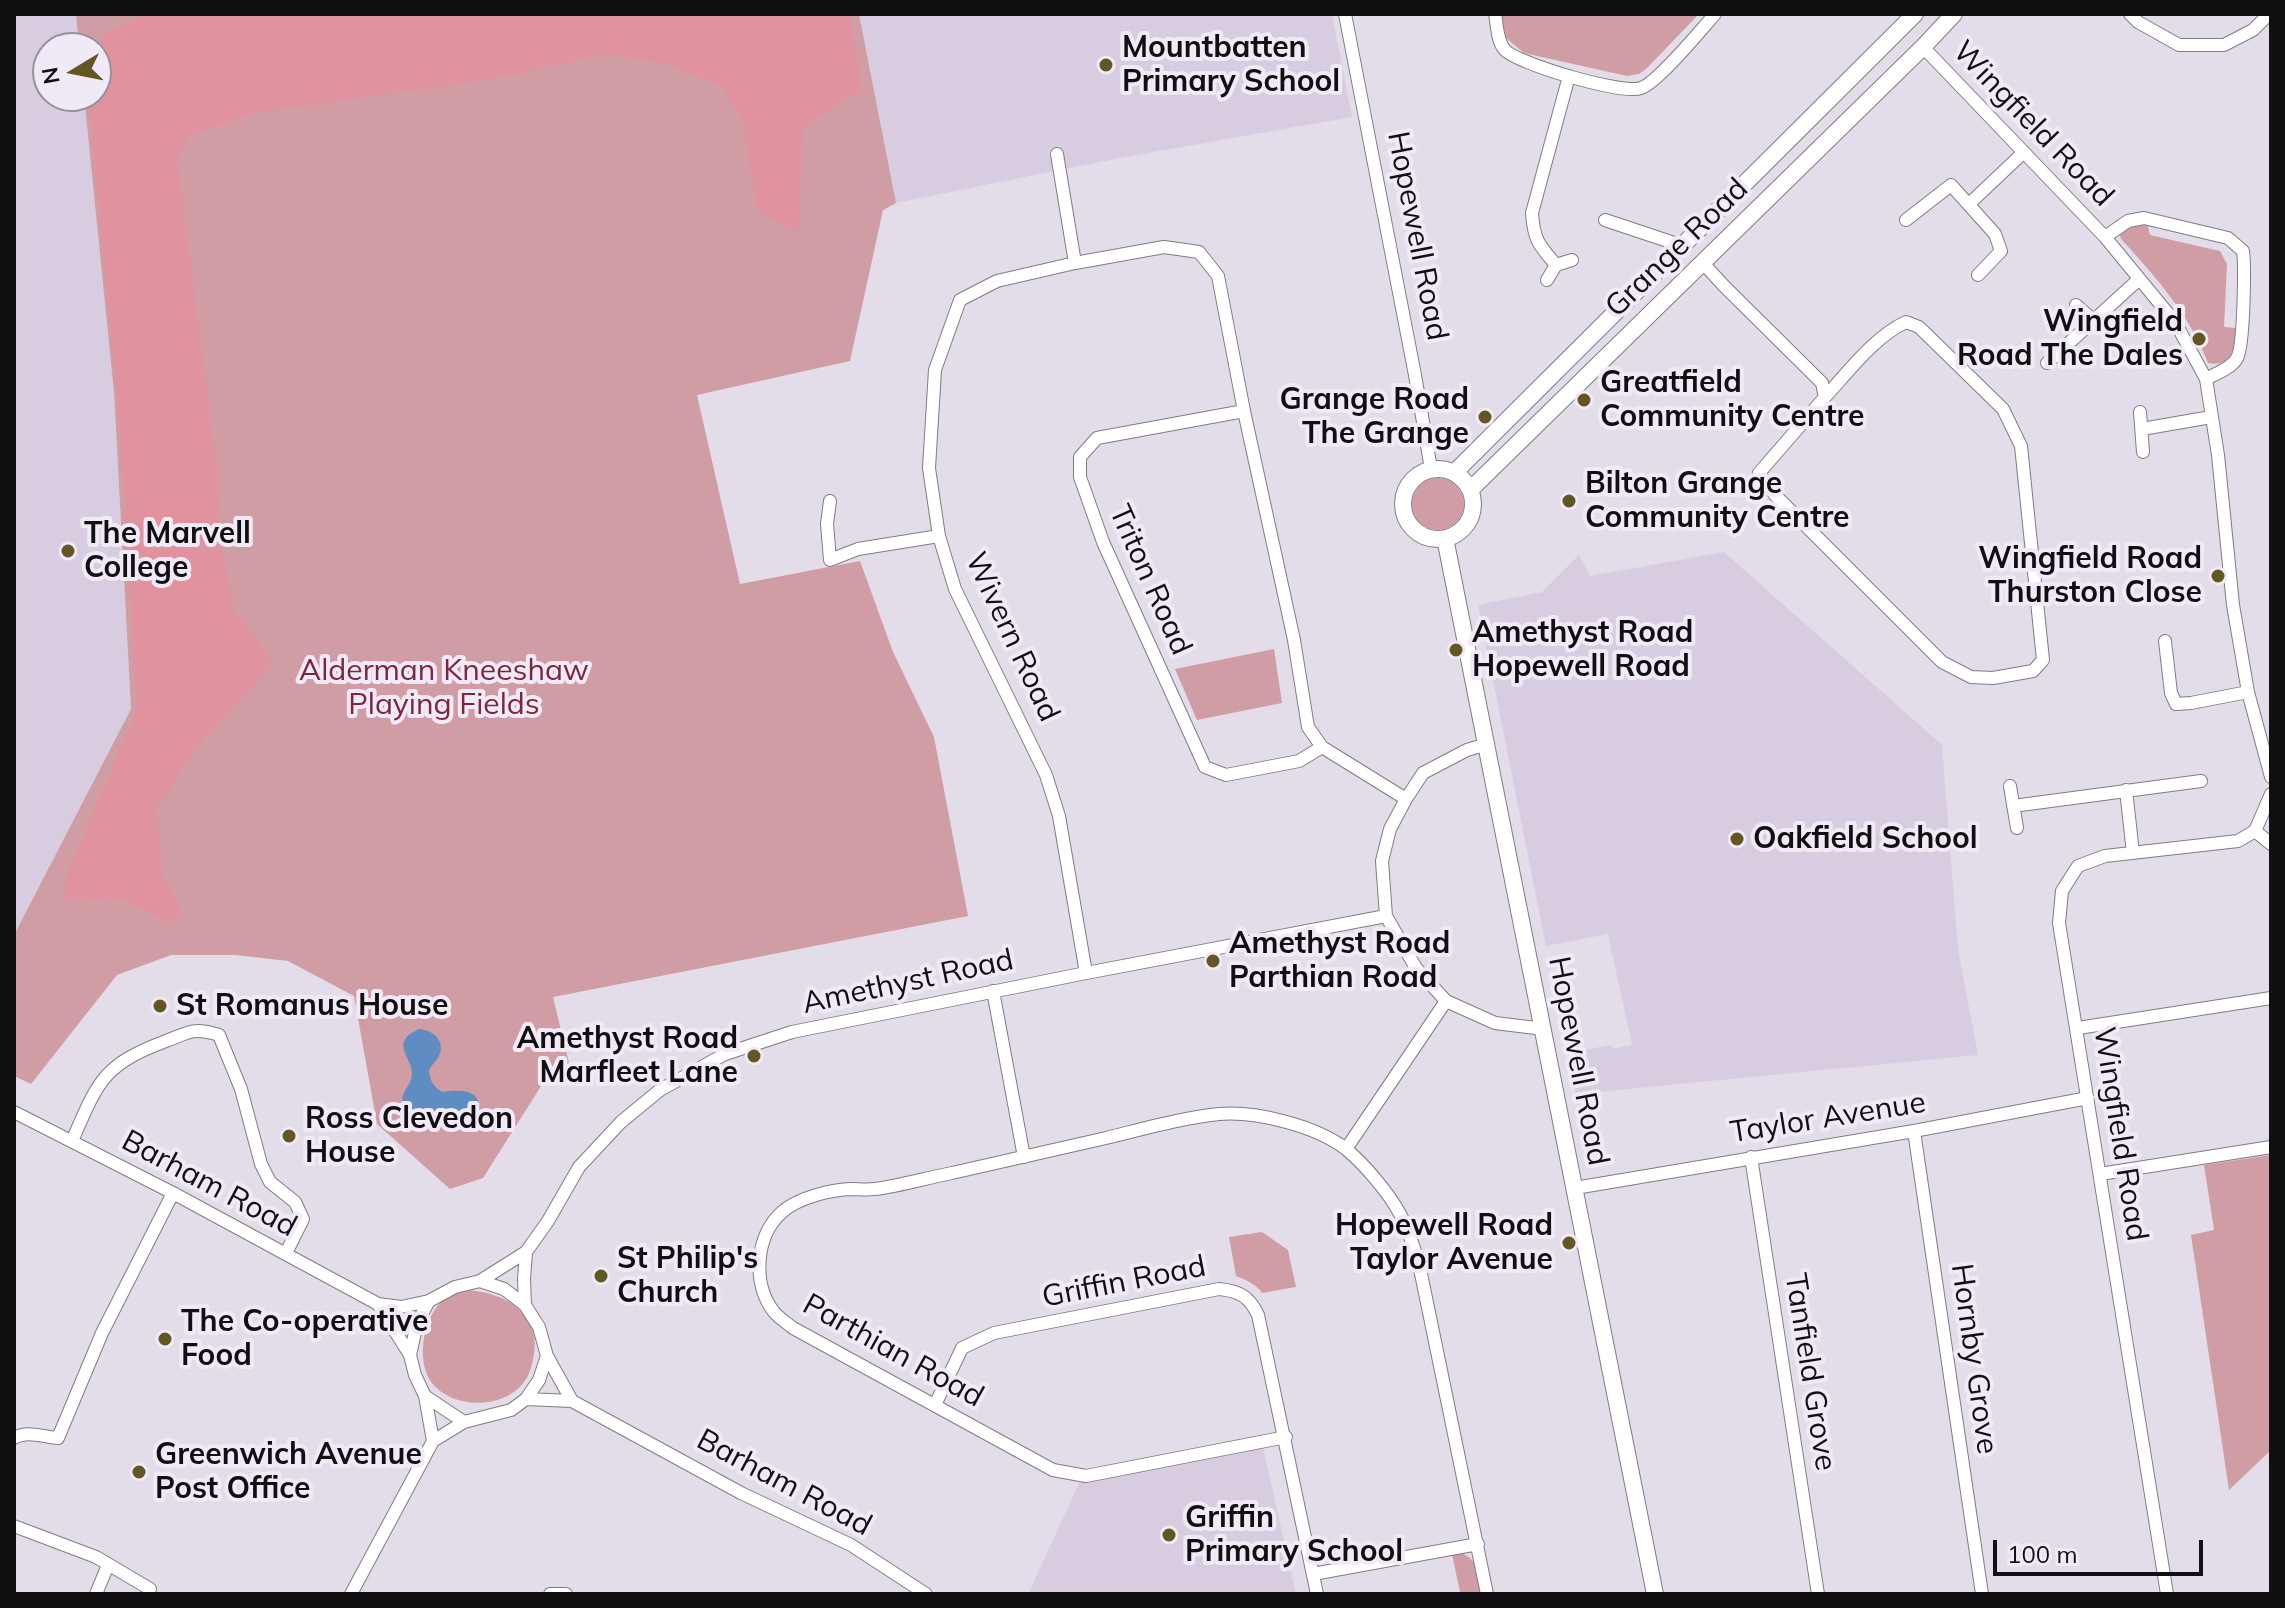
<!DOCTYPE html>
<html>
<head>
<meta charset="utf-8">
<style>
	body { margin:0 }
	#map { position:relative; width:2285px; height:1608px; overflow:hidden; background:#e3dce9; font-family:Mulish,sans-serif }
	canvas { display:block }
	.frame { position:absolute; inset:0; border:16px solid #120f13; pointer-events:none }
	.north { position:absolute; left:32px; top:32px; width:80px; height:80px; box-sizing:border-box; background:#f0e9f6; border:2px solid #97929b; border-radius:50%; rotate:260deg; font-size:22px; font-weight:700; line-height:32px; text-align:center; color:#120f13 }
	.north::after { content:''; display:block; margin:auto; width:28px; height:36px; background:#625622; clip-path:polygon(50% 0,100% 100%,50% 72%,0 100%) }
	.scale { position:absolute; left:1993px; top:1540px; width:210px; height:36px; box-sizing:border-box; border:4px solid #120f13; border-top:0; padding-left:10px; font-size:24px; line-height:28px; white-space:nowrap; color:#120f13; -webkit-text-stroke:6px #f0e9f6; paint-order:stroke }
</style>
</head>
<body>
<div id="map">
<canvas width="2285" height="1608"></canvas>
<div class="frame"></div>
<div class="north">N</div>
<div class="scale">100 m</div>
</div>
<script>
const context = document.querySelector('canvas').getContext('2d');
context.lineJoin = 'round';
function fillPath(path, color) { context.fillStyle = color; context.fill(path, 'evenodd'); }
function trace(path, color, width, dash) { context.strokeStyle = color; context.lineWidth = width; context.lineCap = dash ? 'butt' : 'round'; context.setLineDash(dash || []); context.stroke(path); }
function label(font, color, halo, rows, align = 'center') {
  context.font = font + ' Mulish,sans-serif'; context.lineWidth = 8; context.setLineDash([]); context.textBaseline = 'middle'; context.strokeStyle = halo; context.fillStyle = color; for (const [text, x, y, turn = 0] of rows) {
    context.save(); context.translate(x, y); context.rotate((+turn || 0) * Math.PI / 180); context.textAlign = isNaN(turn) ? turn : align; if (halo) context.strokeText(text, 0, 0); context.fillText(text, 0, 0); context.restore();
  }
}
fillPath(new Path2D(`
	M 14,14 L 76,14 L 79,48 L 48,48 L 48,96 L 84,96 L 114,393 L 131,710 L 14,935 Z
	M 859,14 L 1332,14 L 1352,117 L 1125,157 L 896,203 Z
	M 1724,552 L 1942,745 L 1958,950 L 1978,1055 L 1576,1094 L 1568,1053 L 1611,1045 L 1612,1049 L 1632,1045 L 1608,934 L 1546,946 L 1478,605 L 1542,592 L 1579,555 L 1590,576 Z
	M 1263,1447 L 1296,1594 L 1028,1594 L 1082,1477 Z`), '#d8cde0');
fillPath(new Path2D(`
	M 76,14 L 859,14 L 896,203 L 883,210 L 850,361 L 697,395 L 740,584 L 860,561 L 893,652 L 934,737 L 968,916 L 553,997 L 570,1067 L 543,1083 L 483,1178 L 450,1189 L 377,1124 L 354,996 L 288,961 L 236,955 L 171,955 L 117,975 L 31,1084 L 14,1076 L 14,935 L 131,709 L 114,393 L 84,96 L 96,96 L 96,48 L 79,48 Z
	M 1501,14 L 1699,14 L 1646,69 L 1639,74 L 1627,76 L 1524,53 L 1506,38 Z
	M 2147,223 L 2150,235 L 2220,251 L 2227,264 L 2224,327 L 2236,328 C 2235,346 2233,368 2208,363 C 2189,314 2156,277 2121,239 L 2120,235 L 2132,225 Z
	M1412 504a26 26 0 1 1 52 0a26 26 0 1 1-52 0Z
	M 1274,649 L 1282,703 L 1197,720 L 1175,669 Z
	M 2271,1155 L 2271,1450 L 2229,1490 L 2191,1235 L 2214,1230 L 2204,1165 Z
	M 1262,1232 L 1288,1250 L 1296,1287 L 1262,1293 C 1256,1284 1246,1280 1236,1276 L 1229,1237 Z
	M 468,1290 C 514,1294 548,1321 530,1371 C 516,1409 456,1413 432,1383 C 414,1360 424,1309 450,1295 C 455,1293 462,1292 468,1290 Z
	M 1451,1550 C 1480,1556 1476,1569 1480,1594 L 1460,1592 Z`), '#d19da5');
fillPath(new Path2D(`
	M 148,14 L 850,14 L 862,90 L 803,128 L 798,233 L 757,210 L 743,123 L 722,86 L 662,63 L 605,54 L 499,78 L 256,113 L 191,135 L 177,158 L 217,466 L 220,541 L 235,610 L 274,662 L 192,753 L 157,810 L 162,873 L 185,915 L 166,923 C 146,911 130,899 106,899 C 92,899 80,904 66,900 L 65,879 L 137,709 L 119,419 L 88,96 L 96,96 L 96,50 L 107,32 Z`), '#e0929f');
fillPath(new Path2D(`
	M 419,1029 C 434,1030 447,1042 438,1058 C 435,1062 431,1066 429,1070 C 430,1081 433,1086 442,1092 C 466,1089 484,1090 479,1120 C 469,1131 456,1134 444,1123 C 441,1120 440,1115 436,1113 C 432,1111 422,1115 417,1115 C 387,1098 413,1090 412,1072 C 410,1055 390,1042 419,1029 Z`), '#5f8cc1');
const minor = new Path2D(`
	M 1345,14 L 1415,375 L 1431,469
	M 1495,14 C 1497,24 1497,42 1505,50 C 1518,64 1623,95 1641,88 C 1657,83 1701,30 1715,14
	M 2130,14 L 2138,22 L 2179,45 L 2224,45 L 2253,30 L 2269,14
	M 1923,47 L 2105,237 L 2175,322 L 2206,379 L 2218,455 L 2233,605 L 2248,692 L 2271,777
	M 1057,154 L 1075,263
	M 1969,204 L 2024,152
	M 1605,220 L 1683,246
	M 1906,220 L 1951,185 L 1995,234 L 2001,251 L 1978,275
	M 2105,237 L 2128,221 L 2144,218 L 2228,238 L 2243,251 C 2245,267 2244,346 2237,358 C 2232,368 2215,374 2206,379
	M 1702,262 L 1724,286 L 1822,383 L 1825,397 L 1759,473 L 1775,495 L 1942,662 L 1971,677 L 1993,678 L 2033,671 L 2043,660 L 2021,446 L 2003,409 L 1919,327 L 1906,322 C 1874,337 1849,371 1825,397
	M 1556,265 C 1539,245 1534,241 1532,213 L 1569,76
	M 1547,280 L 1556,265 L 1572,260
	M 2076,305 L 2093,320
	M 2047,363 L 2138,280
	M 1244,411 L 1097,438 L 1080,457 L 1080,477 L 1103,542 L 1205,767 L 1226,775 L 1299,761 L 1322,747
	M 2140,412 L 2143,452
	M 2142,429 L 2211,417
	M 830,501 L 827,524 L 830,560 L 858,549 L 939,536
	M 2165,641 L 2171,693 L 2176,704 L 2191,703 L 2248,692
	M 1487,744 L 1467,750 L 1423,773 L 1406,799 L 1390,829 L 1382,861 L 1386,916 L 1416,968 L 1446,1001 L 1495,1023 L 1544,1029
	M 2010,786 L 2017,828
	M 2126,790 L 2133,853
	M 2013,806 L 2201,781
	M 2255,831 L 2271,844
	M 1086,973 L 1059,816 L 1046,775 L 955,589 L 939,536 L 929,468 L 935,370 L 960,300 L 997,281 L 1075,263 L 1164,247 L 1199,252 L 1218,276 L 1244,411 L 1294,640 L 1308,727 L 1322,747 L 1406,799
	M 993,991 L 1024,1157
	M 2078,1028 L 2271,998
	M 14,1112 L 173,1193 L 378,1304 L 401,1307 L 429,1301
	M 1914,1131 L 1982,1594
	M 72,1141 C 98,1082 102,1065 166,1041 C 190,1032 193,1027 219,1035 L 241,1089 L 261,1164 L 270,1182 L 295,1202 L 303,1219 L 286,1253
	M 1346,1149 L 1446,1001
	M 1751,1157 L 1818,1594
	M 2100,1174 L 2271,1147
	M 1575,1188 L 1914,1131 L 2088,1098
	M 480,1281 L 526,1252 L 548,1221 L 579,1167 L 621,1122 L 660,1090 L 725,1054 L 792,1032 L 1086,973 L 1386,916
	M 378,1304 L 410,1355
	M 525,1305 L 524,1279 L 526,1252
	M 547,1356 L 572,1401
	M 425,1396 L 433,1441
	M 526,1399 L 572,1401 L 741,1493 L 851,1545 L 926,1594
	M 935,1405 L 962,1348 L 994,1333 L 1219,1289 C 1239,1291 1249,1296 1258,1315 L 1317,1594
	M 1286,1437 L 1086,1476 L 1053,1470 L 793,1328 C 787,1323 779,1318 774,1312 C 752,1284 755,1236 782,1212 C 798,1198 829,1190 850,1189 C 858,1189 867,1190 875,1189 C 900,1186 926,1178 952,1173 C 1003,1161 1055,1150 1106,1138 C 1143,1129 1181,1118 1219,1114 C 1257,1111 1316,1126 1346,1149 C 1364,1164 1389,1193 1400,1214 C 1408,1228 1412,1244 1418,1259 L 1487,1594
	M 14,1438 C 27,1430 43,1437 58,1438 L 102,1333 L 173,1193
	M 14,1526 L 96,1557 L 150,1589
	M 1313,1574 L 1478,1544
	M 96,1594 L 108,1565
	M 351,1594 L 433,1441 L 464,1422 L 511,1410 L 526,1399 L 539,1380 L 547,1356 L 539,1327 L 525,1305 L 504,1289 L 480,1281 L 455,1287 L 429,1301 L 417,1323 L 410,1355 L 415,1375 L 425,1396 L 464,1422
	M 550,1594 L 566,1594
	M 2167,1594 L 2059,923 L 2062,891 L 2078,866 L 2105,856 L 2238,841 L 2255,831 L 2271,794`);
const tertiary = new Path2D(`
	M1403 504a35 35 0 1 1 70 0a35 35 0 1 1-70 0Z
	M 1454,473 L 1915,14
	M 1470,490 L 1923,47 L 1954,14
	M 1445,538 L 1655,1594`);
trace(minor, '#827b87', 14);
trace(tertiary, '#827b87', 18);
trace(minor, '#fff', 12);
trace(tertiary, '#fff', 16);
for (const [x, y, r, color] of [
	[1106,65,8,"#625622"],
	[2199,339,8,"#625622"],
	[1584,400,8,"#625622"],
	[1485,417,8,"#625622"],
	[1569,501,8,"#625622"],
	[68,551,8,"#625622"],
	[2218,576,8,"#625622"],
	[1456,650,8,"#625622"],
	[1737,839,8,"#625622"],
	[1213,961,8,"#625622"],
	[160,1006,8,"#625622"],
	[754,1056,8,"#625622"],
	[289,1136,8,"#625622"],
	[1569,1243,8,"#625622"],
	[601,1276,8,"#625622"],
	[165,1339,8,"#625622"],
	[139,1472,8,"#625622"],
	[1169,1535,8,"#625622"]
]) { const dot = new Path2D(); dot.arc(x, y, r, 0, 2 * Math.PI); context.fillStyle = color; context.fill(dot); trace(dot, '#f0e9f6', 3); }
label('bold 30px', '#120f13', '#f0e9f6', [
	["Mountbatten",1122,48],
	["Primary School",1122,82],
	["Wingfield",2183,322,"right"],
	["Road The Dales",2183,356,"right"],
	["Greatfield",1600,383],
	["Community Centre",1600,417],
	["Grange Road",1469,400,"right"],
	["The Grange",1469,434,"right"],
	["Bilton Grange",1585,484],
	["Community Centre",1585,518],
	["The Marvell",84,534],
	["College",84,568],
	["Wingfield Road",2202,559,"right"],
	["Thurston Close",2202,593,"right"],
	["Amethyst Road",1472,633],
	["Hopewell Road",1472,667],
	["Oakfield School",1753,839],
	["Amethyst Road",1229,944],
	["Parthian Road",1229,978],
	["St Romanus House",176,1006],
	["Amethyst Road",738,1039,"right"],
	["Marfleet Lane",738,1073,"right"],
	["Ross Clevedon",305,1119],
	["House",305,1153],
	["Hopewell Road",1553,1226,"right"],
	["Taylor Avenue",1553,1260,"right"],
	["St Philip's",617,1259],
	["Church",617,1293],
	["The Co-operative",181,1322],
	["Food",181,1356],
	["Greenwich Avenue",155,1455],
	["Post Office",155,1489],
	["Griffin",1185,1518],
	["Primary School",1185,1552]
], 'left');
label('30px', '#120f13', '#f0e9f6', [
	["Wingfield Road",2033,124,46],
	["Hopewell Road",1417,236,79],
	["Grange Road",1677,248,-44],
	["Triton Road",1150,580,66],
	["Wivern Road",1012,637,65],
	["Amethyst Road",908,982,-12],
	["Hopewell Road",1578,1061,79],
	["Taylor Avenue",1828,1118,-9],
	["Wingfield Road",2120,1134,81],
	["Barham Road",209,1184,28],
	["Griffin Road",1124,1282,-11],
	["Parthian Road",893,1351,29],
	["Hornby Grove",1974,1359,82],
	["Tanfield Grove",1810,1372,81],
	["Barham Road",784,1483,28]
]);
label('30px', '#7f253c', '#f0e9f6', [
	["Alderman Kneeshaw",444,671],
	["Playing Fields",444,705]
]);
</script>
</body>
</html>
